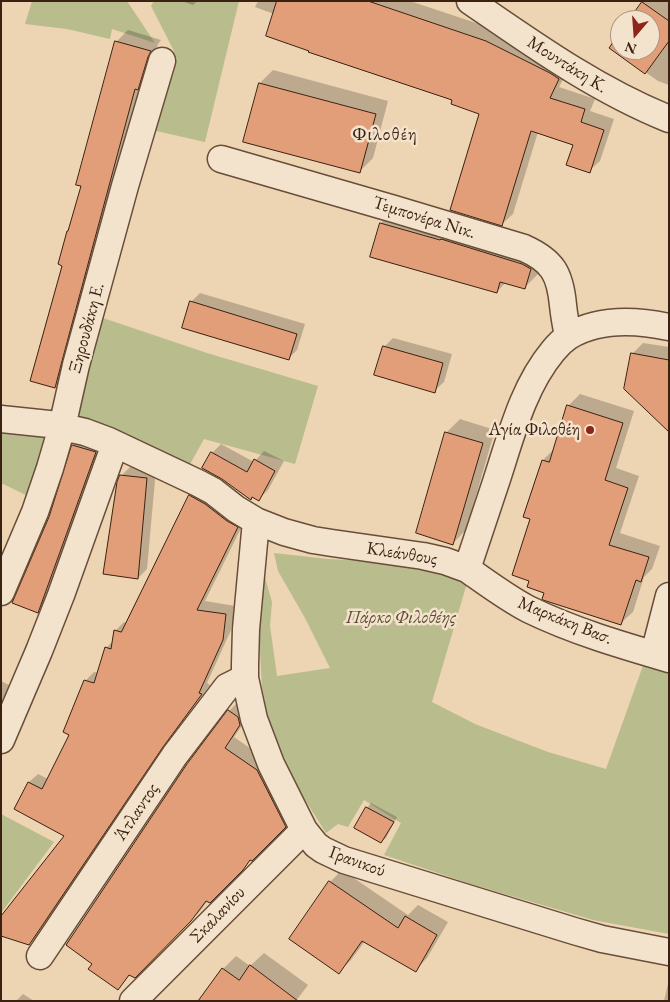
<!DOCTYPE html>
<html>
<head>
<meta charset="utf-8">
<style>
	body { margin:0 }
	#map { position:relative; width:670px; height:1002px; overflow:hidden; background:#edd4b2; font-family:"EB Garamond",serif }
	canvas { display:block }
	.frame { position:absolute; inset:0; border:2px solid #3b2111; pointer-events:none }
	.north { position:absolute; left:610px; top:10px; width:50px; height:50px; box-sizing:border-box; background:#f3e3cd; border:1px solid #a99582; border-radius:50%; rotate:198deg; font-size:14px; font-weight:700; line-height:20px; text-align:center; color:#3b2111 }
	.north::after { content:''; display:block; margin:auto; width:18px; height:22px; background:#8f2418; clip-path:polygon(50% 0,100% 100%,50% 72%,0 100%) }
</style>
</head>
<body>
<div id="map">
<canvas width="670" height="1002"></canvas>
<div class="frame"></div>
<div class="north">N</div>
</div>
<script>
const context = document.querySelector('canvas').getContext('2d');
context.lineJoin = 'round';
function fillPath(path, color) { context.fillStyle = color; context.fill(path, 'evenodd'); }
function trace(path, color, width, dash) { context.strokeStyle = color; context.lineWidth = width; context.lineCap = dash ? 'butt' : 'round'; context.setLineDash(dash || []); context.stroke(path); }
function label(font, color, halo, rows, align = 'center') {
  context.font = font + ' "EB Garamond",serif'; context.lineWidth = 5; context.setLineDash([]); context.textBaseline = 'middle'; context.strokeStyle = halo; context.fillStyle = color; for (const [text, x, y, turn = 0] of rows) {
    context.save(); context.translate(x, y); context.rotate((+turn || 0) * Math.PI / 180); context.textAlign = isNaN(turn) ? turn : align; if (halo) context.strokeText(text, 0, 0); context.fillText(text, 0, 0); context.restore();
  }
}
fillPath(new Path2D(`
	M 32,1 L 127,1 L 155,43 L 112,29 L 110,39 L 67,29 L 25,24 Z
	M 154,1 L 239,1 L 205,142 L 152,130 L 174,51 L 151,6 Z
	M 97,316 L 207,353 L 318,386 L 295,464 L 204,439 L 189,466 L 73,418 Z
	M 1,428 L 53,436 L 34,499 L 1,483 Z
	M 274,553 L 328,559 L 367,561 L 434,570 L 467,583 L 432,702 L 475,724 L 548,752 L 606,769 L 645,660 L 669,669 L 669,934 L 593,920 L 471,884 L 384,855 L 401,823 L 364,800 L 348,827 L 338,824 L 326,833 L 304,798 L 270,729 L 262,687 L 258,614 L 264,574 L 272,602 L 270,626 L 277,676 L 330,668 L 305,618 L 278,571 Z
	M 1,814 L 54,842 L 1,913 Z`), '#b9bc8c');
fillPath(new Path2D(`
	M 181,1 L 197,1 L 193,5 Z
	M 258,1 L 410,1 L 497,30 L 569,68 L 559,87 L 595,99 L 590,111 L 614,119 L 600,161 L 589,171 L 574,144 L 538,132 L 513,214 L 502,224 L 481,113 L 274,14 L 255,7 Z
	M 644,1 L 669,1 L 669,85 L 658,81 L 610,47 L 620,34 L 620,50 L 650,50 L 650,20 L 630,20 Z
	M 128,30 L 161,40 L 158,44 L 149,77 L 66,375 L 55,387 L 64,265 L 116,42 Z
	M 273,70 L 388,101 L 373,158 L 360,171 L 260,83 Z
	M 394,210 L 543,255 L 538,274 L 525,287 L 506,282 L 497,292 L 381,223 Z
	M 200,293 L 305,324 L 297,350 L 288,359 L 191,302 Z
	M 393,338 L 452,354 L 444,382 L 434,391 L 384,347 Z
	M 643,343 L 669,347 L 669,424 L 632,354 Z
	M 580,394 L 634,411 L 616,468 L 639,476 L 620,533 L 660,546 L 652,569 L 644,577 L 633,612 L 621,623 L 546,592 L 530,580 L 532,518 L 543,460 L 554,449 L 568,406 Z
	M 460,419 L 495,430 L 466,530 L 453,543 L 446,433 Z
	M 83,436 L 104,443 L 47,603 L 37,612 L 50,517 L 74,445 Z
	M 221,444 L 254,462 L 264,451 L 284,461 L 268,490 L 259,499 L 253,496 L 251,499 L 212,453 Z
	M 130,467 L 156,469 L 147,569 L 138,578 L 121,476 Z
	M 199,487 L 246,518 L 205,601 L 235,606 L 231,630 L 207,683 L 210,685 L 171,736 L 38,935 L 29,944 L 66,835 L 15,808 L 29,782 L 38,774 L 48,779 L 70,735 L 85,681 L 94,672 L 99,673 L 106,648 L 114,640 L 115,631 L 124,622 L 127,623 L 190,496 Z
	M 1,681 L 13,687 L 1,715 Z
	M 239,701 L 250,714 L 234,737 L 267,760 L 295,816 L 209,902 L 208,900 L 201,910 L 134,977 L 131,974 L 118,988 L 229,711 Z
	M 371,803 L 397,817 L 386,838 L 381,842 L 356,827 L 367,808 Z
	M 342,870 L 408,915 L 418,905 L 448,922 L 427,958 L 415,971 L 365,941 L 351,960 L 339,972 L 330,882 Z
	M 264,953 L 308,985 L 296,1001 L 200,1001 L 223,969 L 236,956 L 250,966 Z
	M 669,979 L 669,1001 L 664,1001 Z
	M 23,994 L 34,1001 L 16,1001 Z`), '#0003');
const building = new Path2D(`
	M 277,1 L 368,1 L 486,41 L 550,73 L 559,79 L 550,98 L 585,109 L 581,122 L 604,130 L 590,173 L 566,165 L 573,145 L 531,131 L 502,226 L 450,210 L 479,114 L 451,104 L 452,100 L 308,52 L 309,51 L 266,36 Z
	M 642,2 L 669,21 L 669,41 L 645,74 L 609,48 L 620,32 L 620,50 L 650,50 L 650,20 L 629,20 Z
	M 115,41 L 151,51 L 148,57 L 138,90 L 135,89 L 62,361 L 55,388 L 30,381 L 62,266 L 58,264 L 67,231 L 68,231 L 81,186 L 76,185 Z
	M 259,83 L 376,114 L 360,173 L 243,142 Z
	M 380,223 L 440,240 L 441,239 L 522,264 L 531,269 L 525,289 L 500,282 L 497,293 L 370,257 Z
	M 190,301 L 297,334 L 289,360 L 182,328 Z
	M 383,346 L 443,363 L 435,393 L 374,375 Z
	M 631,353 L 669,360 L 669,432 L 624,389 Z
	M 567,405 L 623,423 L 605,480 L 628,488 L 609,545 L 649,557 L 641,582 L 636,580 L 621,625 L 543,600 L 542,599 L 544,593 L 527,587 L 529,581 L 512,575 L 530,519 L 523,517 L 542,460 L 549,462 Z
	M 445,432 L 483,443 L 453,545 L 416,533 Z
	M 72,445 L 96,452 L 38,613 L 12,603 L 49,517 Z
	M 211,452 L 247,472 L 254,459 L 275,471 L 259,501 L 252,497 L 251,500 L 222,479 L 202,468 Z
	M 120,475 L 147,478 L 138,579 L 103,574 L 117,482 Z
	M 189,495 L 205,504 L 227,521 L 238,527 L 197,610 L 226,614 L 223,640 L 199,693 L 202,694 L 163,747 L 29,945 L 1,936 L 1,916 L 64,836 L 14,809 L 28,782 L 42,789 L 69,735 L 63,732 L 84,680 L 94,683 L 105,647 L 111,649 L 114,630 L 121,632 Z
	M 228,710 L 238,717 L 240,725 L 225,748 L 257,770 L 286,827 L 252,861 L 250,860 L 243,870 L 210,903 L 206,901 L 191,921 L 135,978 L 129,975 L 118,990 L 88,969 L 92,964 L 66,945 L 187,764 Z
	M 366,807 L 394,822 L 381,843 L 354,828 Z
	M 329,881 L 398,928 L 405,916 L 437,935 L 416,972 L 362,941 L 339,974 L 289,939 Z
	M 250,965 L 298,1001 L 198,1001 L 222,968 L 239,980 Z`);
fillPath(building, '#e29e79');
trace(building, '#3b2111', 1);
const minor = new Path2D(`
	M 470,1 C 534,45 597,90 669,119
	M 221,159 L 394,209 L 524,248 C 553,261 560,274 563,305 C 564,315 566,326 568,336
	M 1,419 L 49,424 L 85,432 L 109,441 L 198,483 L 213,491 L 236,509 L 256,521 L 284,532 L 313,540 L 332,543 L 423,556 L 445,561 L 467,569 C 477,539 487,509 497,479 C 511,436 523,387 553,351 C 557,346 563,340 569,336 C 599,318 636,320 669,327
	M 256,521 L 246,629 L 245,664 L 245,678 L 254,719 L 271,764 L 304,830 L 316,845 L 323,850 L 344,860 L 574,931 L 602,939 L 669,952
	M 467,569 C 487,583 507,598 528,609 C 573,631 621,645 669,659
	M 1,592 L 35,512 L 50,468 L 62,427 L 76,365 L 125,186 L 162,61
	M 654,654 L 669,596
	M 1,740 L 39,651 L 61,595 L 115,444
	M 40,956 L 175,755 L 227,687 L 245,678
	M 133,1001 L 304,830`);
trace(minor, '#684e39', 29);
trace(minor, '#f3e3cd', 26);
for (const [x, y, r, color] of [
	[590,430,5,"#8f2418"]
]) { const dot = new Path2D(); dot.arc(x, y, r, 0, 2 * Math.PI); context.fillStyle = color; context.fill(dot); trace(dot, '#f3e3cd', 2); }
label('18px', '#3b2111', '#f3e3cd', [
	["Μουντάκη Κ.",567,65,32],
	["Τεμπονέρα Νικ.",424,218,17],
	["Ξηρουδάκη Ε.",87,328,-75],
	["Κλεάνθους",402,554,9],
	["Μαρκάκη Βασ.",565,621,22],
	["Άτλαντος",137,812,-56],
	["Γρανικού",357,862,20],
	["Σκαλανίου",218,915,-46]
]);
label('18px', '#3b2111', '#f3e3cd', [
	["Αγία Φιλοθέη",580,430]
], 'right');
label('italic 18px', '#5a4830', '#f3e3cd', [
	["Πάρκο Φιλοθέης",401,618]
]);
context.letterSpacing = '1px';
label('19px', '#3b2111', '#f3e3cd', [
	["Φιλοθέη",385,135]
]);
context.letterSpacing = '0px';
</script>
</body>
</html>
